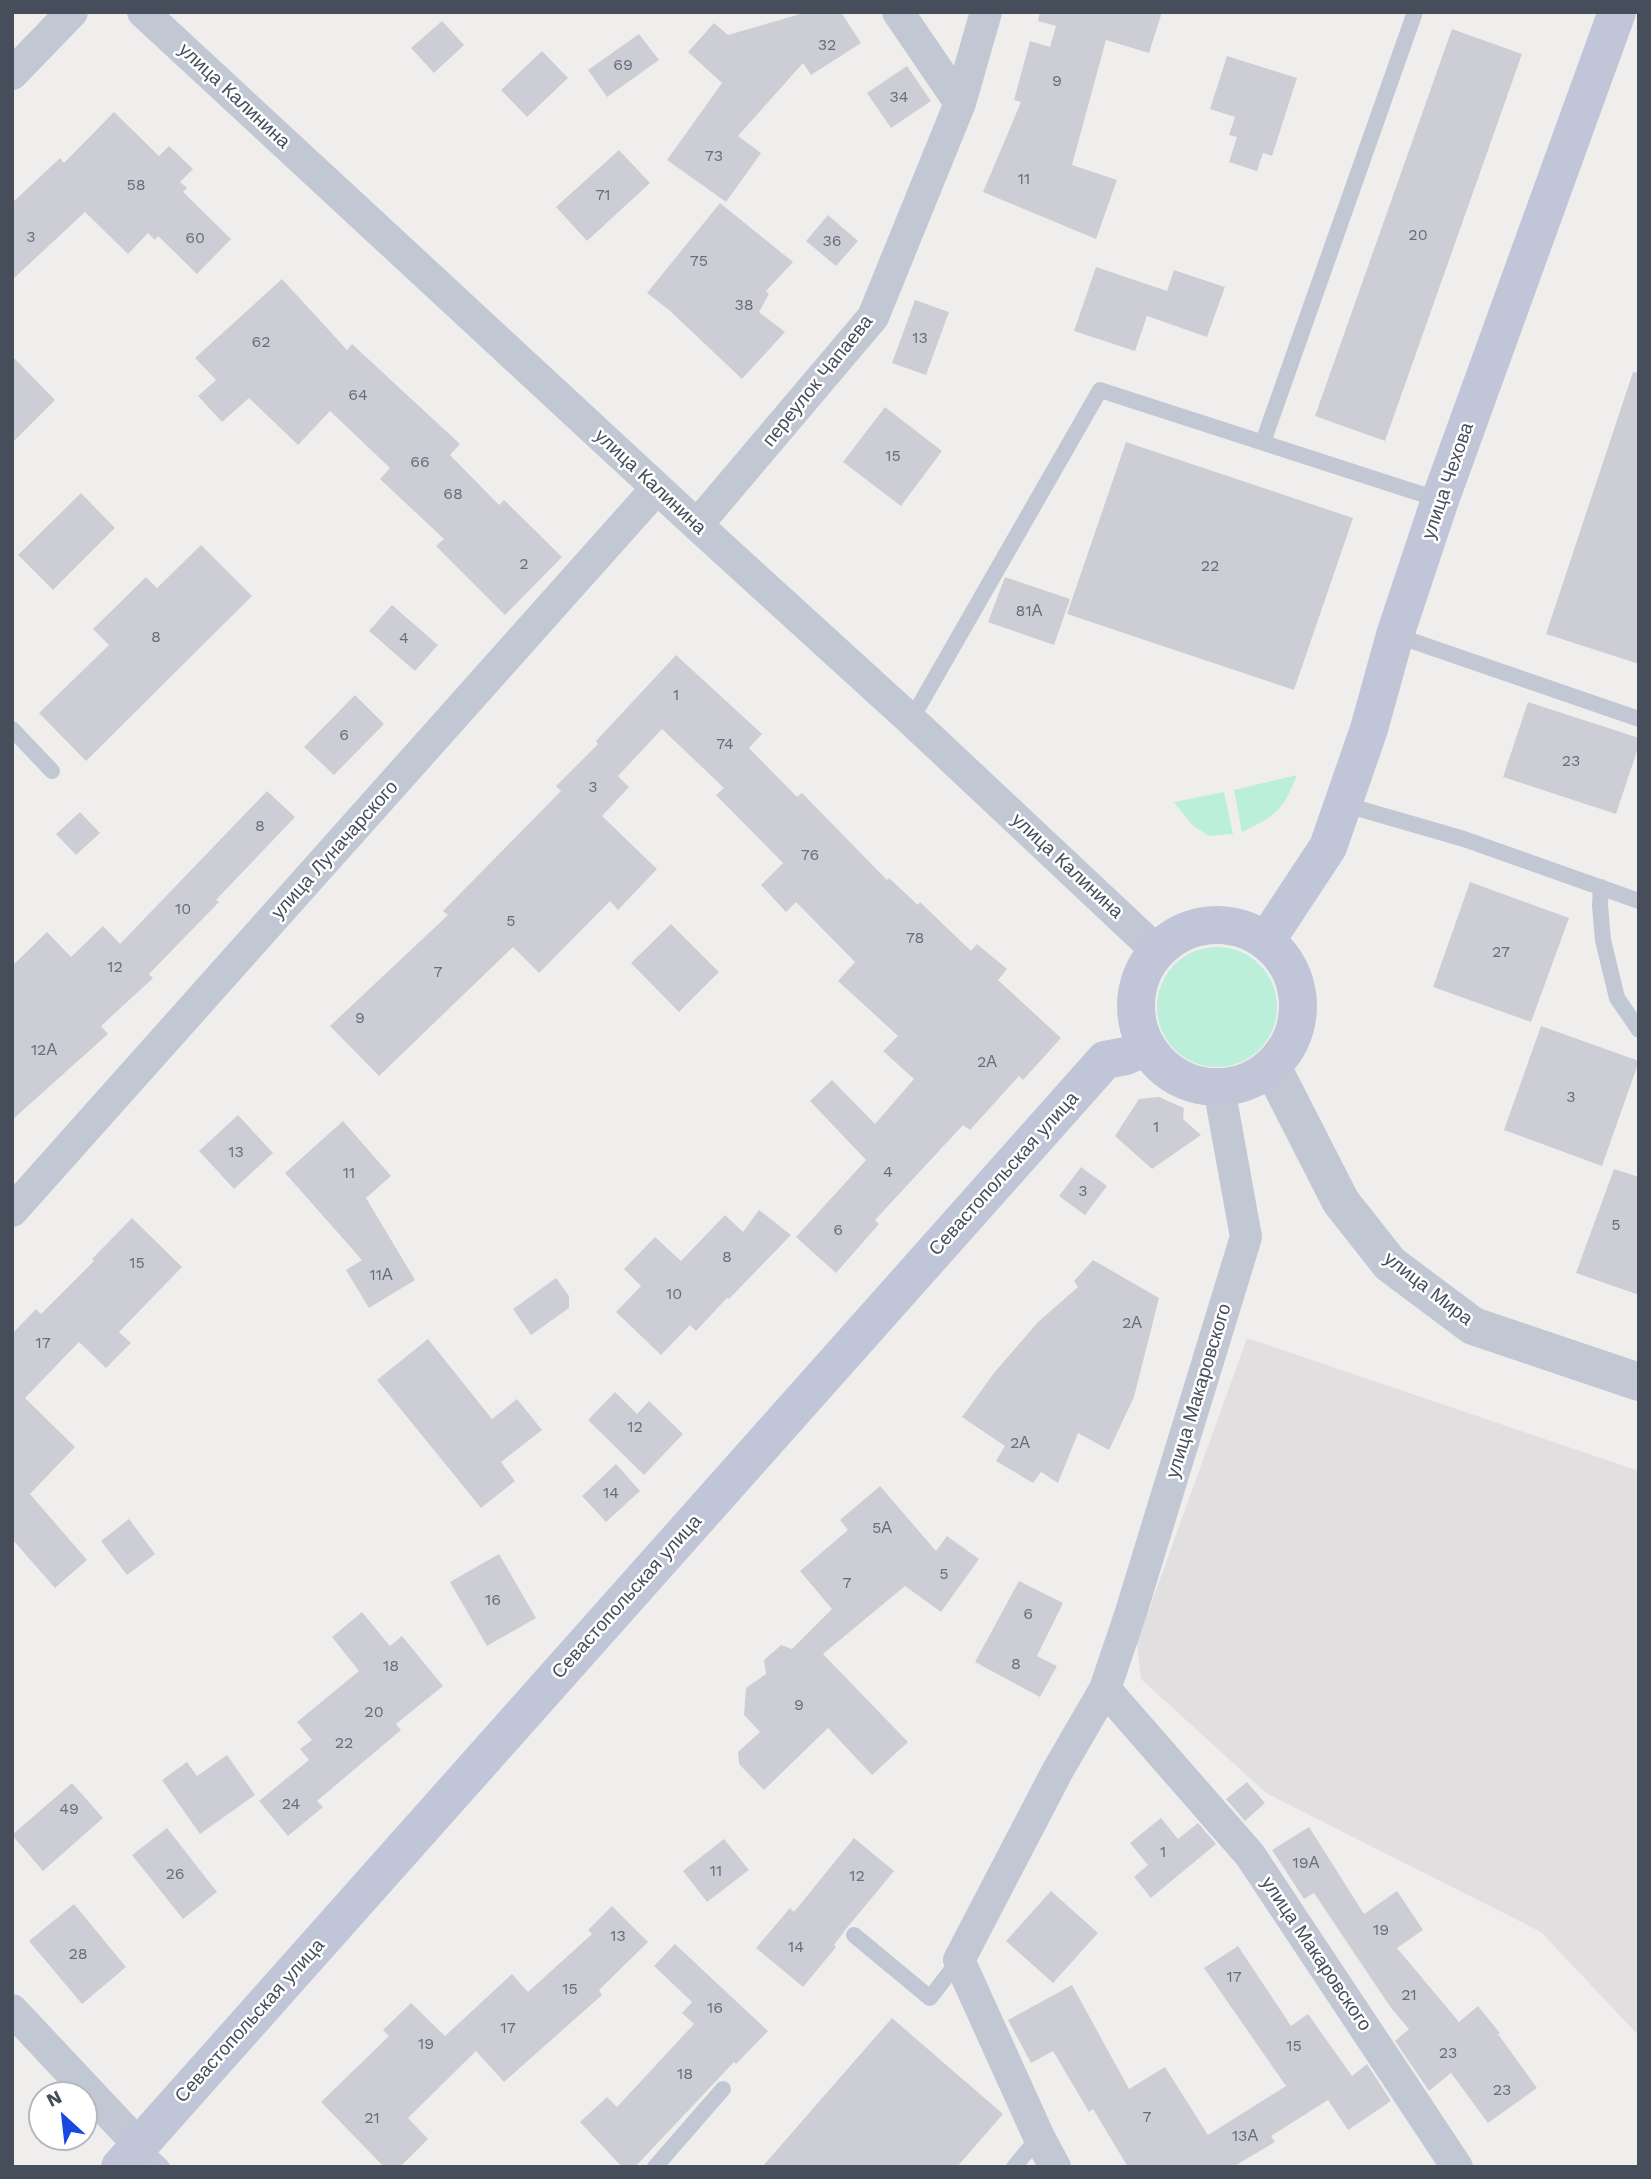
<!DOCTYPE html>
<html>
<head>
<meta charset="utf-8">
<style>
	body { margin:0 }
	#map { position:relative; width:1651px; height:2179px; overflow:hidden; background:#f0eeed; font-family:"Work Sans",sans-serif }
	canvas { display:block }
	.frame { position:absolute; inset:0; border:14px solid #464d5b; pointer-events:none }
	.north { position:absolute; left:28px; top:2081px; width:70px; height:70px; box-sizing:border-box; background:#fff; border:2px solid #b5b8bd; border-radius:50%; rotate:333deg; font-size:19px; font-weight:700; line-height:28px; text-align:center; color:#464d5b }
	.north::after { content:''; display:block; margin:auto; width:24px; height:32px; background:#1748e1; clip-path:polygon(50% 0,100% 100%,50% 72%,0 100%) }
</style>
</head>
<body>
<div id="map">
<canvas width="1651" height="2179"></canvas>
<div class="frame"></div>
<div class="north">N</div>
</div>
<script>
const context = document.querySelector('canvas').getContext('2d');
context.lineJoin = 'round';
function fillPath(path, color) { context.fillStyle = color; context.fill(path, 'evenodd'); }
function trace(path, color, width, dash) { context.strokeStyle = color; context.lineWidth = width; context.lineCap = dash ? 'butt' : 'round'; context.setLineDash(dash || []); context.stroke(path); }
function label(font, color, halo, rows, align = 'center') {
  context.font = font + ' "Work Sans",sans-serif'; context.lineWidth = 5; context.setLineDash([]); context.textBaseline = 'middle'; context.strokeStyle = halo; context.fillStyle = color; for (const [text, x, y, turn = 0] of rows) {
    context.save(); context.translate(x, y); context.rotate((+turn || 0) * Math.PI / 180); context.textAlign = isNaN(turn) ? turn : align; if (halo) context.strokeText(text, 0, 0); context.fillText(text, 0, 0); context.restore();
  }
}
fillPath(new Path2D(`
	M 1247,1338 L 1639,1471 L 1639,2036 L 1541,1932 L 1266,1793 L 1141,1679 L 1137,1643 Z`), '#e1dfdf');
fillPath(new Path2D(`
	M 1297,775 C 1283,810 1276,816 1242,832 L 1234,790 Z
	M 1224,792 L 1233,834 L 1209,836 L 1192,825 L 1174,802 Z
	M1157 1007a60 60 0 1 1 120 0a60 60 0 1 1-120 0Z`), '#bbefd9');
fillPath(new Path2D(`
	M 807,12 L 841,12 L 861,43 L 811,75 L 803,63 L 738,136 L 761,153 L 726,202 L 667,160 L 722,83 L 688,52 L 714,23 L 728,35 Z
	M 1040,12 L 1162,12 L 1149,53 L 1106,40 L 1072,165 L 1117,180 L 1096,239 L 983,192 L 1021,102 L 1014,100 L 1030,41 L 1050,47 L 1056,26 L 1038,21 Z
	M 442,21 L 464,45 L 434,73 L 411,48 Z
	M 1452,29 L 1522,54 L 1385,441 L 1315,416 Z
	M 639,34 L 659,60 L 607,97 L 588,70 Z
	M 542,51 L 568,78 L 527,117 L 501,90 Z
	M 1227,56 L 1297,78 L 1272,156 L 1263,153 L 1257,171 L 1229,162 L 1237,137 L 1229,135 L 1235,117 L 1210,109 Z
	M 907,66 L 931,101 L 891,128 L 867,93 Z
	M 114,112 L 159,156 L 169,146 L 193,169 L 180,182 L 187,188 L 183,192 L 231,239 L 197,274 L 158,236 L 155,240 L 148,233 L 128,254 L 85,212 L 12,280 L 12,203 L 60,158 L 64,163 Z
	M 619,150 L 650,183 L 587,241 L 556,207 Z
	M 720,203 L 793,262 L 766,291 L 769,294 L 759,312 L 785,332 L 742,379 L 669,310 L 647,293 Z
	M 828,215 L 858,241 L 836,266 L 806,241 Z
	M 1096,267 L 1167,291 L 1174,270 L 1225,287 L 1207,337 L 1147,316 L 1135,351 L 1074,331 Z
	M 282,279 L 347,350 L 352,344 L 460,444 L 450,455 L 499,505 L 504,500 L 562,557 L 505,615 L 436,546 L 444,539 L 380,479 L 390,468 L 330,411 L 298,445 L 249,398 L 222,422 L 198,396 L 216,380 L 195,358 Z
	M 915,300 L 949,312 L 926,375 L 892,363 Z
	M 12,356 L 55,400 L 12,443 Z
	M 1633,372 L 1639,373 L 1639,664 L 1546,634 Z
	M 885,407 L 942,451 L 901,506 L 843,462 Z
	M 1126,442 L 1353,518 L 1294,690 L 1067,614 Z
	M 81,493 L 115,528 L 53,590 L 18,555 Z
	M 201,545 L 252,596 L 86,761 L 39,713 L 109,645 L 93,629 L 146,577 L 157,588 Z
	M 1005,577 L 1070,599 L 1054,645 L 988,622 Z
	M 392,605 L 438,645 L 415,671 L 369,631 Z
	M 676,655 L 762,734 L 749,748 L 797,797 L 802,793 L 887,880 L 889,878 L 918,905 L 920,902 L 971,951 L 977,944 L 1007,969 L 998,980 L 1061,1038 L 1023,1080 L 1019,1076 L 970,1130 L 963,1125 L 875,1220 L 879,1224 L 836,1273 L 796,1237 L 866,1160 L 810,1101 L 832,1080 L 875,1124 L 914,1079 L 883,1051 L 898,1036 L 838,981 L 855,962 L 796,902 L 786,912 L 761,885 L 783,863 L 716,795 L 724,788 L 662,729 L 618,776 L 629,787 L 602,816 L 657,869 L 618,910 L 610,901 L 539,973 L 513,947 L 379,1076 L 330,1026 L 448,915 L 443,911 L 561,791 L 556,786 L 598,744 L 596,741 Z
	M 355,695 L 384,724 L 334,775 L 304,747 Z
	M 1528,702 L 1639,738 L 1639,745 L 1616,814 L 1503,777 Z
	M 267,791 L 295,817 L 216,900 L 219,902 L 149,974 L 153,978 L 101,1026 L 108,1034 L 12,1120 L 12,966 L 47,932 L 71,957 L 103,926 L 120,944 Z
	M 80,812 L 100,833 L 76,855 L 56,834 Z
	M 1470,882 L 1569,918 L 1531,1022 L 1433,987 Z
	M 671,924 L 719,972 L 679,1012 L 631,963 Z
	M 1541,1026 L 1639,1061 L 1602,1166 L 1504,1130 Z
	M 1159,1097 L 1184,1108 L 1183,1119 L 1201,1135 L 1152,1169 L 1115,1136 L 1139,1099 Z
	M 238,1115 L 273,1153 L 234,1189 L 199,1151 Z
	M 343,1121 L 391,1176 L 366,1198 L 415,1280 L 369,1308 L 346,1270 L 362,1260 L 285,1173 Z
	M 1081,1167 L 1107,1186 L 1085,1215 L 1059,1196 Z
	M 1614,1169 L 1639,1177 L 1639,1295 L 1576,1273 Z
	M 759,1210 L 791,1235 L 729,1299 L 727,1298 L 696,1331 L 690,1325 L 661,1355 L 616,1312 L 641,1286 L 624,1269 L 655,1237 L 681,1261 L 725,1215 L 743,1232 Z
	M 132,1218 L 182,1267 L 119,1332 L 131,1343 L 106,1368 L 79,1342 L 25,1398 L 75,1447 L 30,1494 L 87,1560 L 55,1588 L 12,1539 L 12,1334 L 36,1309 L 41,1314 L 94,1261 L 92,1259 Z
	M 1093,1260 L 1159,1298 L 1134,1397 L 1109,1450 L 1078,1433 L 1058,1483 L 1041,1472 L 1033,1483 L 996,1461 L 1005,1446 L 962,1417 L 994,1373 L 1038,1322 L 1078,1287 L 1074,1281 Z
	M 556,1278 L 569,1296 L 569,1308 L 531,1335 L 513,1309 Z
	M 428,1339 L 492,1419 L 517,1399 L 542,1430 L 501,1462 L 515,1481 L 481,1508 L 377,1380 Z
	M 615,1392 L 637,1414 L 649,1401 L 683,1434 L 644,1475 L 588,1420 Z
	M 616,1464 L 640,1491 L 606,1522 L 582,1496 Z
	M 880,1486 L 936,1551 L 947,1536 L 979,1559 L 941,1612 L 905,1586 L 823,1654 L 908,1742 L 872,1775 L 828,1728 L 764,1790 L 739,1764 L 738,1752 L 760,1732 L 744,1715 L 746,1688 L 766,1674 L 764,1660 L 781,1645 L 792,1649 L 832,1609 L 800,1571 L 848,1530 L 840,1520 Z
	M 129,1519 L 155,1554 L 127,1575 L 101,1541 Z
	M 499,1554 L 536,1618 L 487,1646 L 450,1582 Z
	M 1019,1581 L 1063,1603 L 1037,1656 L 1057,1666 L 1040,1697 L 975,1662 Z
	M 362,1612 L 390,1646 L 402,1636 L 443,1686 L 396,1724 L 401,1730 L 317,1801 L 323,1807 L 288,1836 L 259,1801 L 309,1760 L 300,1749 L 312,1740 L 297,1722 L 359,1671 L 332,1637 Z
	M 227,1755 L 255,1795 L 200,1834 L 162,1780 L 187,1762 L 197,1776 Z
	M 1247,1782 L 1265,1803 L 1245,1821 L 1226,1799 Z
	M 72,1783 L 103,1818 L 43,1871 L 12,1835 Z
	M 1161,1818 L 1178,1839 L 1198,1823 L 1216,1844 L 1151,1898 L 1134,1877 L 1148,1865 L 1130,1843 Z
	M 1309,1827 L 1364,1914 L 1397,1891 L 1423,1930 L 1397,1948 L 1459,2022 L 1478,2006 L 1500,2033 L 1498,2034 L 1537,2088 L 1488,2123 L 1451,2073 L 1429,2091 L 1395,2041 L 1409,2029 L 1391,2008 L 1314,1893 L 1304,1899 L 1272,1850 Z
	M 167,1828 L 217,1892 L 183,1919 L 132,1855 Z
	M 854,1838 L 894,1871 L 846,1929 L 834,1945 L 836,1947 L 803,1987 L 756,1948 L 790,1908 L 794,1912 Z
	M 724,1839 L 749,1870 L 707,1902 L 683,1871 Z
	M 1051,1891 L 1098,1933 L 1053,1983 L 1006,1941 Z
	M 74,1904 L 126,1967 L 82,2004 L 29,1941 Z
	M 612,1906 L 648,1942 L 599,1990 L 602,1995 L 504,2082 L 476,2051 L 408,2118 L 428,2139 L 400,2167 L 384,2167 L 321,2102 L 389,2036 L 383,2030 L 411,2003 L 445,2036 L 512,1974 L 528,1992 L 592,1934 L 588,1930 Z
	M 675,1944 L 768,2031 L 736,2064 L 734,2062 L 635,2167 L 622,2167 L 580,2122 L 607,2097 L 617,2107 L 694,2024 L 682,2013 L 692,2002 L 654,1966 Z
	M 1238,1946 L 1291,2026 L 1308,2014 L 1352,2076 L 1367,2064 L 1391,2101 L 1348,2130 L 1328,2100 L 1271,2136 L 1275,2142 L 1233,2167 L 1128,2167 L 1093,2109 L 1089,2112 L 1053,2051 L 1031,2063 L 1008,2020 L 1072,1985 L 1129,2089 L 1165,2067 L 1208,2135 L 1286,2086 L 1204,1968 Z
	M 892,2018 L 1003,2114 L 957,2167 L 762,2167 Z`), '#cdced5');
trace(new Path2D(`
	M 1263,442 L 1415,12
	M 1395,635 L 1639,719
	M 911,720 L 1100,390 L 1440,500
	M 12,729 L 52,771
	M 1343,804 L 1464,839 L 1639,901
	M 1601,887 L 1600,905 L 1603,940 L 1617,998 L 1639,1030
	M 854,1935 L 930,1998 L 959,1960
	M 139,2145 L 162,2167
	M 655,2167 L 723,2089
	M 1014,2167 L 1039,2137`), '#c1c7d3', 16);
trace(new Path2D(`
	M 143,12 L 697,525 L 911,720 L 1157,951
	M 898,12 L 960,103
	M 12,74 L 72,12
	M 697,525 L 873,317 L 960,103 L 986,12
	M 12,1211 L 657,488
	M 1105,1689 L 1250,1855 L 1457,2167
	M 12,2010 L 139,2145
	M 1055,2167 L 1039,2137 L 959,1960 L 1058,1770 L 1105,1689 L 1131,1612 L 1246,1237 L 1219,1088`), '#c1c7d3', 32);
trace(new Path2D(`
	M 1272,1067 L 1341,1202 L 1390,1264 L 1473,1326 L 1639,1382`), '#c1c7d3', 38);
trace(new Path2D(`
	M1136 1006a81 81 0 1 1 162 0a81 81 0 1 1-162 0Z
	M 1266,941 L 1328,847 L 1369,729 L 1395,635 L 1440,500 L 1617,12
	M 120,2167 L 1105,1060 L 1126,1056 L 1146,1047`), '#c0c6d7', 38);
label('16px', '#686d7a', null, [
	["32",827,45],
	["69",623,65],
	["9",1057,81],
	["34",899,97],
	["73",714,156],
	["11",1024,179],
	["58",136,185],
	["71",603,195],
	["20",1418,235],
	["3",31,237],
	["60",195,238],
	["36",832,241],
	["75",699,261],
	["38",744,305],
	["13",920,338],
	["62",261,342],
	["64",358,395],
	["15",893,456],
	["66",420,462],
	["68",453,494],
	["2",524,564],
	["22",1210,566],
	["81А",1029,611],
	["8",156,637],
	["4",404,638],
	["1",676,695],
	["6",344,735],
	["74",725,744],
	["23",1571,761],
	["3",593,787],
	["8",260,826],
	["76",810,855],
	["10",183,909],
	["5",511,921],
	["78",915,938],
	["27",1501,952],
	["12",115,967],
	["7",438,972],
	["9",360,1018],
	["12А",44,1050],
	["2А",987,1062],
	["3",1571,1097],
	["1",1156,1127],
	["13",236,1152],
	["4",888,1172],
	["11",349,1173],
	["3",1083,1191],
	["5",1616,1225],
	["6",838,1230],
	["8",727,1257],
	["15",137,1263],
	["11А",381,1275],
	["10",674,1294],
	["2А",1132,1323],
	["17",43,1343],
	["12",635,1427],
	["2А",1020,1443],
	["14",611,1493],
	["5А",882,1528],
	["5",944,1574],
	["7",847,1583],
	["16",493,1600],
	["6",1028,1614],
	["8",1016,1664],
	["18",391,1666],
	["9",799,1705],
	["20",374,1712],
	["22",344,1743],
	["24",291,1804],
	["49",69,1809],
	["1",1163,1852],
	["19А",1306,1863],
	["11",716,1871],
	["26",175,1874],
	["12",857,1876],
	["19",1381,1930],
	["13",618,1936],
	["14",796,1947],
	["28",78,1954],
	["17",1234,1977],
	["15",570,1989],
	["21",1409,1995],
	["16",715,2008],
	["17",508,2028],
	["19",426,2044],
	["15",1294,2046],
	["23",1448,2053],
	["18",685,2074],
	["23",1502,2090],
	["7",1147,2117],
	["21",372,2118],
	["13А",1245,2136]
]);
label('19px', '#464d5b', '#fff', [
	["улица Калинина",234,96,43],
	["переулок Чапаева",818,381,-51],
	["улица Чехова",1448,481,-71],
	["улица Калинина",650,482,43],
	["улица Луначарского",335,850,-48],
	["улица Калинина",1067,866,43],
	["Севастопольская улица",1004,1174,-48],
	["улица Мира",1428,1289,38],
	["улица Макаровского",1199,1391,-73],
	["Севастопольская улица",627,1597,-48],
	["улица Макаровского",1316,1954,56],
	["Севастопольская улица",250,2021,-48]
]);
</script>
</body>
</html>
